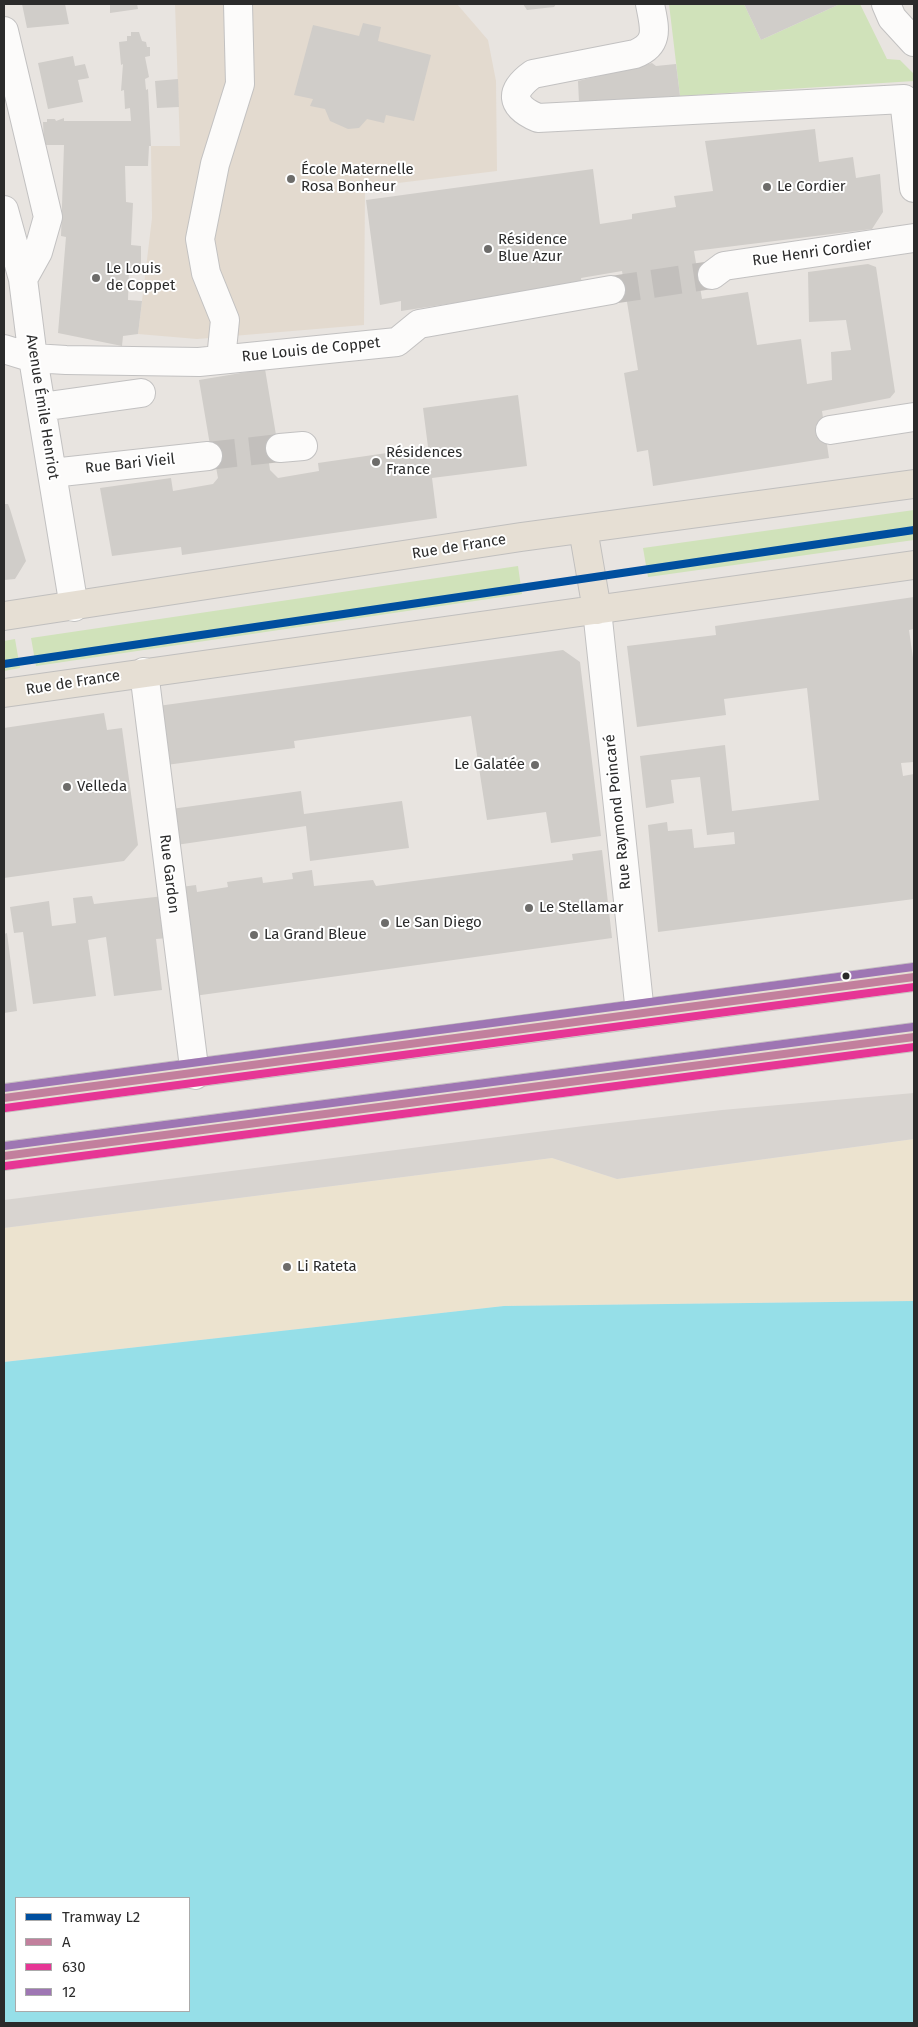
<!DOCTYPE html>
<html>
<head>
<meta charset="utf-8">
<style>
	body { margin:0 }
	#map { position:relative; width:918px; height:2027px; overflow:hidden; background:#e8e4e0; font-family:"Fira Sans",sans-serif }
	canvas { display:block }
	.frame { position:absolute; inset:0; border:5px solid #2b2b2b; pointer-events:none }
	.legend { position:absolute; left:15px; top:1897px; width:175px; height:115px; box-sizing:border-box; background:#fff; border:1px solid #aaa; margin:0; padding:6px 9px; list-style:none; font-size:15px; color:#2b2b2b }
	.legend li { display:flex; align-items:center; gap:10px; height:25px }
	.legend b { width:25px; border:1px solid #aaa }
</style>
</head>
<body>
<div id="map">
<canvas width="918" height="2027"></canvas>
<div class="frame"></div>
<ul class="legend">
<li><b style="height:6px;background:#004f9f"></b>Tramway L2</li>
<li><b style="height:6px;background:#c2809d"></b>A</li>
<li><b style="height:6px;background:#e63695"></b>630</li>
<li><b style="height:6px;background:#9e76b3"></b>12</li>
</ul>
</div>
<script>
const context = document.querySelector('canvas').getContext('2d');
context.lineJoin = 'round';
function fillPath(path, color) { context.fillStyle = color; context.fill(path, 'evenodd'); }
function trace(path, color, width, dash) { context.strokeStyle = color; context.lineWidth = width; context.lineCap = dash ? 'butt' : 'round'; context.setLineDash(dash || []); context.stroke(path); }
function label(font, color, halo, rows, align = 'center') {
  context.font = font + ' "Fira Sans",sans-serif'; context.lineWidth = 4; context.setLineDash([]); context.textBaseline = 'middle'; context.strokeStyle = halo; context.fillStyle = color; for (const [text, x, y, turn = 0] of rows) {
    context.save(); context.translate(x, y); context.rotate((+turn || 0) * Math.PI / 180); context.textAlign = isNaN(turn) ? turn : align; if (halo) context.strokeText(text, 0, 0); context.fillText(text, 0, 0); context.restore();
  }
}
fillPath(new Path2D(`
	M 175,4 L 457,4 L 488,40 L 496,81 L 497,171 L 365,187 L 364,325 L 197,339 L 138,334 L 152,218 L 151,146 L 180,146 Z`), '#e3dacf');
fillPath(new Path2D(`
	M 669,4 L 744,4 L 761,40 L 840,4 L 860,4 L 887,59 L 900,60 L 914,74 L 914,81 L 680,96 Z
	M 914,510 L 914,540 L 648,577 L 643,548 Z
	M 518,566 L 522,594 L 36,666 L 31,638 Z
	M 15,639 L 20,668 L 4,671 L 4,641 Z`), '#d0e2ba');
fillPath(new Path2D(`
	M 914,1139 L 914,1301 L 504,1306 L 4,1362 L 4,1228 L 552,1158 L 617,1179 Z`), '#ece3cf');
fillPath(new Path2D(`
	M 914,1093 L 914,1139 L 617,1179 L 552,1158 L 4,1228 L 4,1200 L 584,1126 L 722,1110 Z`), '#d8d4d0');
fillPath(new Path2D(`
	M 914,1301 L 914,2023 L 4,2023 L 4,1362 L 504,1306 ZM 16,1898 L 189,1898 L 189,2011 L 16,2011 Z`), '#96dfe8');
fillPath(new Path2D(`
	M 22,4 L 65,4 L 69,24 L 27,28 Z
	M 110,4 L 137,4 L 138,9 L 110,13 Z
	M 523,4 L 556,4 L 554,7 L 527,10 Z
	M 744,4 L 840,4 L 761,40 Z
	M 363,23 L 381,27 L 378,41 L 431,55 L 414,121 L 386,115 L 384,123 L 367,119 L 359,128 L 348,129 L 330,121 L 325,109 L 310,106 L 313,99 L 294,95 L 313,25 L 359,36 Z
	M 131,32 L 139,32 L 142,41 L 146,42 L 147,47 L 150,47 L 150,56 L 145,57 L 149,77 L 145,79 L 146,90 L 148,89 L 151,146 L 149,146 L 148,166 L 125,166 L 126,202 L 133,203 L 131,245 L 141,246 L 141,264 L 136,269 L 129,268 L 128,300 L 142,301 L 138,334 L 123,336 L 122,346 L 58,333 L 66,237 L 61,236 L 64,145 L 44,145 L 43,122 L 47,122 L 47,119 L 55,119 L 56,121 L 64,118 L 64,121 L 131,121 L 130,108 L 125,109 L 124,90 L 121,91 L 123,64 L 121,65 L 119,42 L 127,41 L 127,36 L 131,36 Z
	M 73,56 L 75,66 L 85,64 L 89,78 L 78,80 L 83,102 L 48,109 L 38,63 Z
	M 652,63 L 656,66 L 676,64 L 680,96 L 579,102 L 578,81 Z
	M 178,79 L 179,107 L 157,108 L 155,81 Z
	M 815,129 L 819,162 L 853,157 L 856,178 L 880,174 L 883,212 L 872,229 L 694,251 L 702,299 L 748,292 L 757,345 L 801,339 L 807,384 L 832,380 L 831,352 L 851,350 L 846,320 L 809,322 L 808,272 L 868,264 L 876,267 L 895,392 L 890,398 L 822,411 L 829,458 L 653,486 L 648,450 L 637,452 L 624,373 L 638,370 L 622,271 L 581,278 L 583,292 L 481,299 L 401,311 L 401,301 L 380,305 L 366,200 L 593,169 L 600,224 L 632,219 L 632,214 L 676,207 L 674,196 L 713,191 L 705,141 Z
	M 265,369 L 278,447 L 267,448 L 270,470 L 278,478 L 319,471 L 318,463 L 428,447 L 423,408 L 518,395 L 527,466 L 432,478 L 437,518 L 182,555 L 181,547 L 112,556 L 100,488 L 171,478 L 173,491 L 213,484 L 218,478 L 214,456 L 212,457 L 199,380 Z
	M 4,504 L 8,504 L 10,509 L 26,561 L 15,579 L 4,580 Z
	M 914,597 L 914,629 L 909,630 L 914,665 L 914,762 L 901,763 L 903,776 L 914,774 L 914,899 L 658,932 L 648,825 L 667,822 L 668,831 L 692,829 L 694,848 L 735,844 L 734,832 L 707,835 L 700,777 L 671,780 L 674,803 L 646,808 L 640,756 L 725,745 L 732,811 L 819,800 L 807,688 L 724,699 L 726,715 L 637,727 L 627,646 L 716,635 L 715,626 Z
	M 563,650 L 580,662 L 601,836 L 551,843 L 546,812 L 487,820 L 471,716 L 294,741 L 295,748 L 166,765 L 158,706 Z
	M 104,713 L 107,730 L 122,728 L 138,845 L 124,861 L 4,878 L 4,728 Z
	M 301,791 L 304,814 L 402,801 L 409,848 L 310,861 L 306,826 L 176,845 L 171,809 Z
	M 602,850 L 612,938 L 194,996 L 181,887 L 196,885 L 197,892 L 228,887 L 227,882 L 262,877 L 263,883 L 293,879 L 292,873 L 312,870 L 314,886 L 373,880 L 376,886 L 573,860 L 572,854 Z
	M 92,896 L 94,904 L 164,896 L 168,938 L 156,939 L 162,990 L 114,996 L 106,937 L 88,940 L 96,996 L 33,1004 L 23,932 L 14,933 L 10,907 L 49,901 L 52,926 L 76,923 L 73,898 Z
	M 7,933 L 17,1011 L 4,1013 L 4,934 Z`), '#d0cdc9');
trace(new Path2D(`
	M 611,290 L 712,275
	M 208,456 L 280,448`), '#c2bfbc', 28, [28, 14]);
const minor = new Path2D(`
	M 650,4 C 654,26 661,44 635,54 L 533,74 C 509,91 510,106 538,118 L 904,99 L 914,188
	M 886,4 L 892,18 L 914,42
	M 4,31 L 48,217 L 38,252 L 23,279
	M 4,210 L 23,279 L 33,358 L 74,607
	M 712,275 L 724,266 L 914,238
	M 4,349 L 33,358 L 66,360 L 199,362 L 397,342 L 419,324 L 611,290
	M 221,359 L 225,320 L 206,273 L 200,239 L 215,164 L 240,84 L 238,4
	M 41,407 L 141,393
	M 830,430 L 914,417
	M 280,448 L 303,446
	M 52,473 L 208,456
	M 597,610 L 640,1013
	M 144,672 L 195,1075`);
const major = new Path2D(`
	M 583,529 L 597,610
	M 4,616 L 521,537 L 914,484
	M 4,693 L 914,565
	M 4,1098 C 307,1059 611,1017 914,977
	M 4,1156 L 914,1037`);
trace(minor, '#c2c1c1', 30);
trace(major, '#c0bfbe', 30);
trace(minor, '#fcfbfa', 28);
trace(major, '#e6dfd4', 28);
trace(new Path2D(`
	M 4,1098 L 914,977
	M 4,1156 L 914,1037`), '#c2809d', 8);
trace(new Path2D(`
	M 5,1108 L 914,987
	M 5,1166 L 914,1047`), '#e63695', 8);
trace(new Path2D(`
	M 4,1088 L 913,967
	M 4,1146 L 913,1027`), '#9e76b3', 8);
trace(new Path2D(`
	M 4,664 L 914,530`), '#004f9f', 8);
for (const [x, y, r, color] of [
	[291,179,5,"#6d6c6a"],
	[767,187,5,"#6d6c6a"],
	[488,249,5,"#6d6c6a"],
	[96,278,5,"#6d6c6a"],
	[376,462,5,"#6d6c6a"],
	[535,765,5,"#6d6c6a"],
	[67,787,5,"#6d6c6a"],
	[529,908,5,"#6d6c6a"],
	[385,923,5,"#6d6c6a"],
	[254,935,5,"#6d6c6a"],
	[846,976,4.5,"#2b2b2b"],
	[287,1267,5,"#6d6c6a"]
]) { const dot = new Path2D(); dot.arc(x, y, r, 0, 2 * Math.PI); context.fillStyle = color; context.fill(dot); trace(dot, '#fff', 2); }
label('15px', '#2b2b2b', '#fff', [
	["École Maternelle",301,170],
	["Rosa Bonheur",301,187],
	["Le Cordier",777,187],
	["Résidence",498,240],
	["Blue Azur",498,257],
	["Le Louis",106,269],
	["de Coppet",106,286],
	["Résidences",386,453],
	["France",386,470],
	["Le Galatée",525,765,"right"],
	["Velleda",77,787],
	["Le Stellamar",539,908],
	["Le San Diego",395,923],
	["La Grand Bleue",264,935],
	["Li Rateta",297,1267]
], 'left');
label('15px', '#2b2b2b', '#fff', [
	["Rue Henri Cordier",812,253,-8],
	["Rue Louis de Coppet",311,350,-6],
	["Avenue Émile Henriot",42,407,81],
	["Rue Bari Vieil",130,464,-6],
	["Rue de France",459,547,-9],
	["Rue de France",73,683,-9],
	["Rue Raymond Poincaré",618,812,-96],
	["Rue Gardon",169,874,83]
]);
</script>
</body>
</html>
